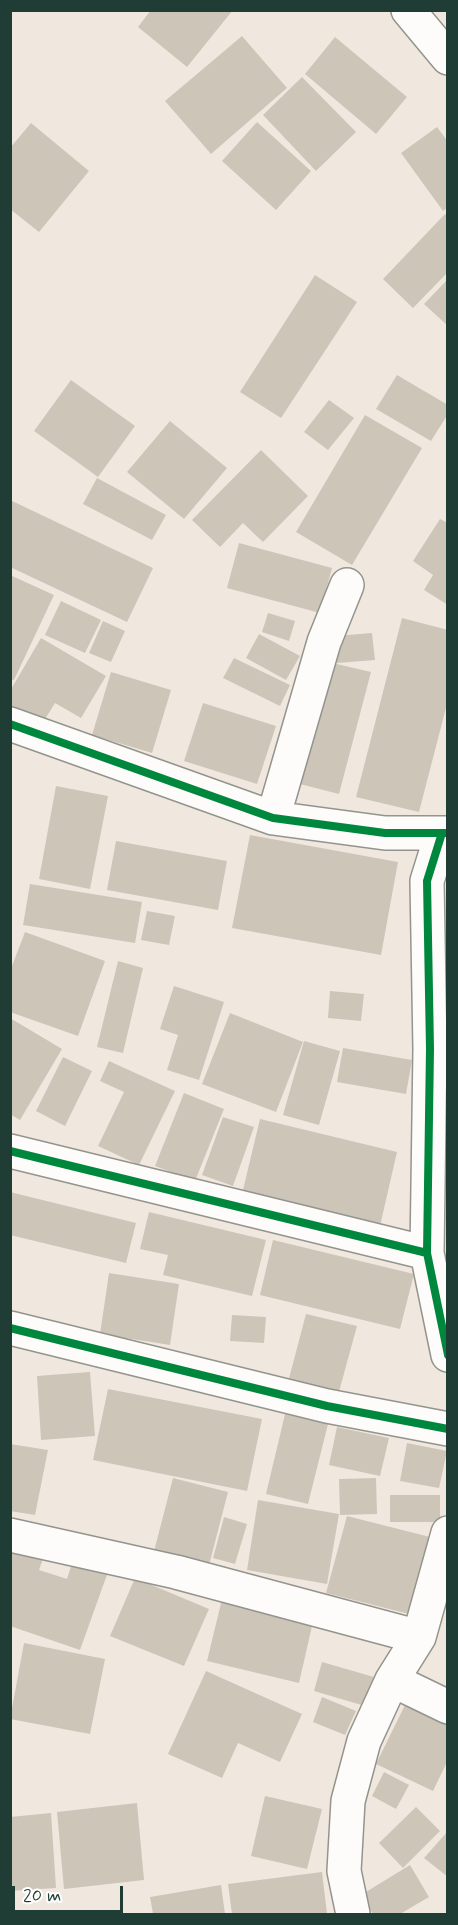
<!DOCTYPE html>
<html>
<head>
<meta charset="utf-8">
<style>
	body { margin:0 }
	#map { position:relative; width:458px; height:1925px; overflow:hidden; background:#f0e8de; font-family:Mynerve,sans-serif }
	canvas { display:block }
	.frame { position:absolute; inset:0; border:12px solid #1f3d34; pointer-events:none }
	.scale { position:absolute; left:12px; top:1886px; width:111px; height:27px; box-sizing:border-box; border:3px solid #1f3d34; border-top:0; padding-left:8px; font-size:18px; line-height:21px; white-space:nowrap; color:#1f3d34; -webkit-text-stroke:4px #fff; paint-order:stroke }
</style>
</head>
<body>
<div id="map">
<canvas width="458" height="1925"></canvas>
<div class="frame"></div>
<div class="scale">20 m</div>
</div>
<script>
const context = document.querySelector('canvas').getContext('2d');
context.lineJoin = 'round';
function fillPath(path, color) { context.fillStyle = color; context.fill(path, 'evenodd'); }
function trace(path, color, width, dash) { context.strokeStyle = color; context.lineWidth = width; context.lineCap = dash ? 'butt' : 'round'; context.setLineDash(dash || []); context.stroke(path); }
fillPath(new Path2D(`
	M 151,10 L 233,10 L 187,67 L 138,27 Z
	M 242,36 L 287,88 L 211,154 L 165,101 Z
	M 335,37 L 407,97 L 376,134 L 305,74 Z
	M 302,77 L 356,132 L 316,171 L 263,115 Z
	M 257,122 L 311,171 L 276,210 L 222,161 Z
	M 31,123 L 89,171 L 39,232 L 10,209 L 10,148 Z
	M 437,127 L 448,142 L 448,207 L 443,211 L 401,153 Z
	M 445,214 L 448,216 L 448,272 L 413,308 L 383,279 Z
	M 315,275 L 357,302 L 281,418 L 240,392 Z
	M 448,279 L 448,326 L 424,304 Z
	M 397,375 L 448,405 L 448,414 L 431,441 L 376,409 Z
	M 71,380 L 135,426 L 98,477 L 34,431 Z
	M 329,400 L 354,418 L 328,450 L 304,432 Z
	M 365,415 L 422,448 L 352,565 L 296,532 Z
	M 170,421 L 227,468 L 184,519 L 127,472 Z
	M 261,450 L 308,496 L 263,542 L 243,523 L 220,547 L 192,520 Z
	M 97,478 L 166,515 L 152,540 L 83,504 Z
	M 10,500 L 153,568 L 127,622 L 10,567 Z
	M 440,519 L 448,523 L 448,605 L 424,590 L 433,575 L 413,561 Z
	M 239,543 L 332,568 L 320,613 L 227,588 Z
	M 10,575 L 54,595 L 14,680 L 10,679 Z
	M 61,601 L 101,620 L 85,653 L 45,635 Z
	M 268,613 L 295,621 L 289,641 L 262,632 Z
	M 402,618 L 448,630 L 448,700 L 419,812 L 356,797 Z
	M 103,621 L 125,631 L 111,662 L 89,653 Z
	M 372,633 L 375,660 L 337,663 L 335,636 Z
	M 259,634 L 300,656 L 286,680 L 246,658 Z
	M 41,638 L 106,676 L 81,718 L 55,703 L 42,724 L 10,706 L 10,691 Z
	M 234,658 L 290,685 L 280,706 L 223,678 Z
	M 328,662 L 371,672 L 339,794 L 296,783 Z
	M 111,672 L 171,690 L 152,753 L 92,735 Z
	M 203,703 L 276,726 L 257,784 L 184,761 Z
	M 56,786 L 108,796 L 90,889 L 39,879 Z
	M 250,835 L 398,862 L 381,955 L 232,928 Z
	M 116,841 L 227,861 L 218,910 L 107,890 Z
	M 30,884 L 142,902 L 135,943 L 23,925 Z
	M 147,911 L 175,916 L 169,945 L 141,940 Z
	M 25,932 L 105,961 L 78,1036 L 10,1012 L 10,971 Z
	M 118,961 L 143,968 L 123,1053 L 97,1047 Z
	M 174,986 L 224,1002 L 199,1080 L 167,1070 L 178,1035 L 160,1029 Z
	M 330,991 L 364,994 L 361,1021 L 328,1018 Z
	M 230,1013 L 303,1042 L 276,1112 L 202,1084 Z
	M 10,1018 L 62,1049 L 20,1120 L 10,1114 Z
	M 304,1041 L 340,1051 L 319,1125 L 283,1115 Z
	M 343,1048 L 412,1060 L 406,1094 L 337,1082 Z
	M 63,1057 L 92,1071 L 65,1126 L 36,1111 Z
	M 109,1061 L 175,1091 L 139,1165 L 98,1146 L 124,1092 L 100,1081 Z
	M 184,1093 L 224,1109 L 195,1181 L 155,1166 Z
	M 223,1117 L 254,1127 L 233,1186 L 202,1175 Z
	M 260,1119 L 397,1152 L 380,1226 L 242,1194 Z
	M 10,1192 L 136,1223 L 126,1263 L 10,1235 Z
	M 149,1212 L 266,1240 L 252,1296 L 163,1275 L 168,1255 L 140,1249 Z
	M 273,1240 L 414,1274 L 400,1329 L 260,1295 Z
	M 109,1273 L 179,1284 L 170,1345 L 100,1334 Z
	M 306,1314 L 357,1326 L 337,1399 L 287,1386 Z
	M 232,1315 L 266,1317 L 264,1343 L 230,1341 Z
	M 90,1372 L 95,1436 L 41,1440 L 37,1376 Z
	M 108,1389 L 262,1419 L 247,1491 L 93,1460 Z
	M 285,1414 L 328,1424 L 308,1504 L 266,1494 Z
	M 337,1427 L 389,1438 L 380,1476 L 329,1465 Z
	M 407,1443 L 447,1451 L 439,1488 L 400,1481 Z
	M 10,1444 L 48,1450 L 35,1515 L 10,1511 Z
	M 173,1478 L 228,1492 L 207,1573 L 152,1559 Z
	M 376,1478 L 377,1514 L 340,1515 L 339,1479 Z
	M 390,1495 L 440,1495 L 440,1522 L 390,1522 Z
	M 258,1500 L 339,1514 L 327,1584 L 247,1570 Z
	M 347,1516 L 430,1537 L 409,1614 L 326,1593 Z
	M 224,1517 L 247,1524 L 235,1564 L 213,1558 Z
	M 13,1545 L 44,1556 L 39,1570 L 67,1579 L 73,1560 L 108,1572 L 80,1650 L 10,1626 L 10,1553 Z
	M 135,1578 L 209,1609 L 184,1666 L 110,1636 Z
	M 224,1591 L 315,1613 L 299,1683 L 207,1661 Z
	M 24,1643 L 105,1659 L 90,1734 L 10,1719 Z
	M 322,1662 L 374,1677 L 365,1706 L 314,1691 Z
	M 206,1671 L 302,1714 L 280,1762 L 238,1743 L 222,1778 L 168,1754 Z
	M 322,1697 L 356,1711 L 345,1735 L 313,1722 Z
	M 405,1705 L 448,1725 L 448,1760 L 433,1791 L 376,1764 Z
	M 384,1772 L 409,1785 L 396,1809 L 372,1796 Z
	M 265,1796 L 322,1809 L 307,1869 L 251,1856 Z
	M 137,1803 L 144,1880 L 64,1889 L 57,1812 Z
	M 416,1807 L 440,1831 L 403,1868 L 379,1843 Z
	M 51,1813 L 56,1888 L 10,1891 L 10,1817 Z
	M 448,1831 L 448,1877 L 424,1858 Z
	M 410,1865 L 429,1897 L 400,1914 L 373,1914 L 361,1895 Z
	M 322,1872 L 327,1914 L 232,1914 L 228,1884 Z
	M 221,1885 L 225,1914 L 153,1914 L 150,1897 Z`), '#cec5b9');
const minor = new Path2D(`
	M 408,10 L 448,58
	M 10,724 L 273,818 L 385,833 L 442,833
	M 273,818 L 324,642 L 347,585
	M 448,833 L 442,833 L 427,881 L 430,1049 L 427,1253 L 448,1355
	M 10,1151 L 427,1253
	M 10,1328 L 327,1406 L 448,1429
	M 10,1535 L 176,1572 L 419,1637
	M 392,1680 L 448,1707
	M 353,1914 L 344,1871 L 348,1801 L 364,1741 L 392,1680 L 419,1637 L 448,1533`);
trace(minor, '#93948d', 36);
trace(minor, '#fdfcfa', 33);
trace(new Path2D(`
	M 10,724 L 273,818 L 385,833 L 442,833
	M 448,833 L 442,833 L 427,881 L 430,1049 L 427,1253 L 448,1355
	M 10,1151 L 427,1253
	M 10,1328 L 327,1406 L 448,1429`), '#00873e', 8);
</script>
</body>
</html>
